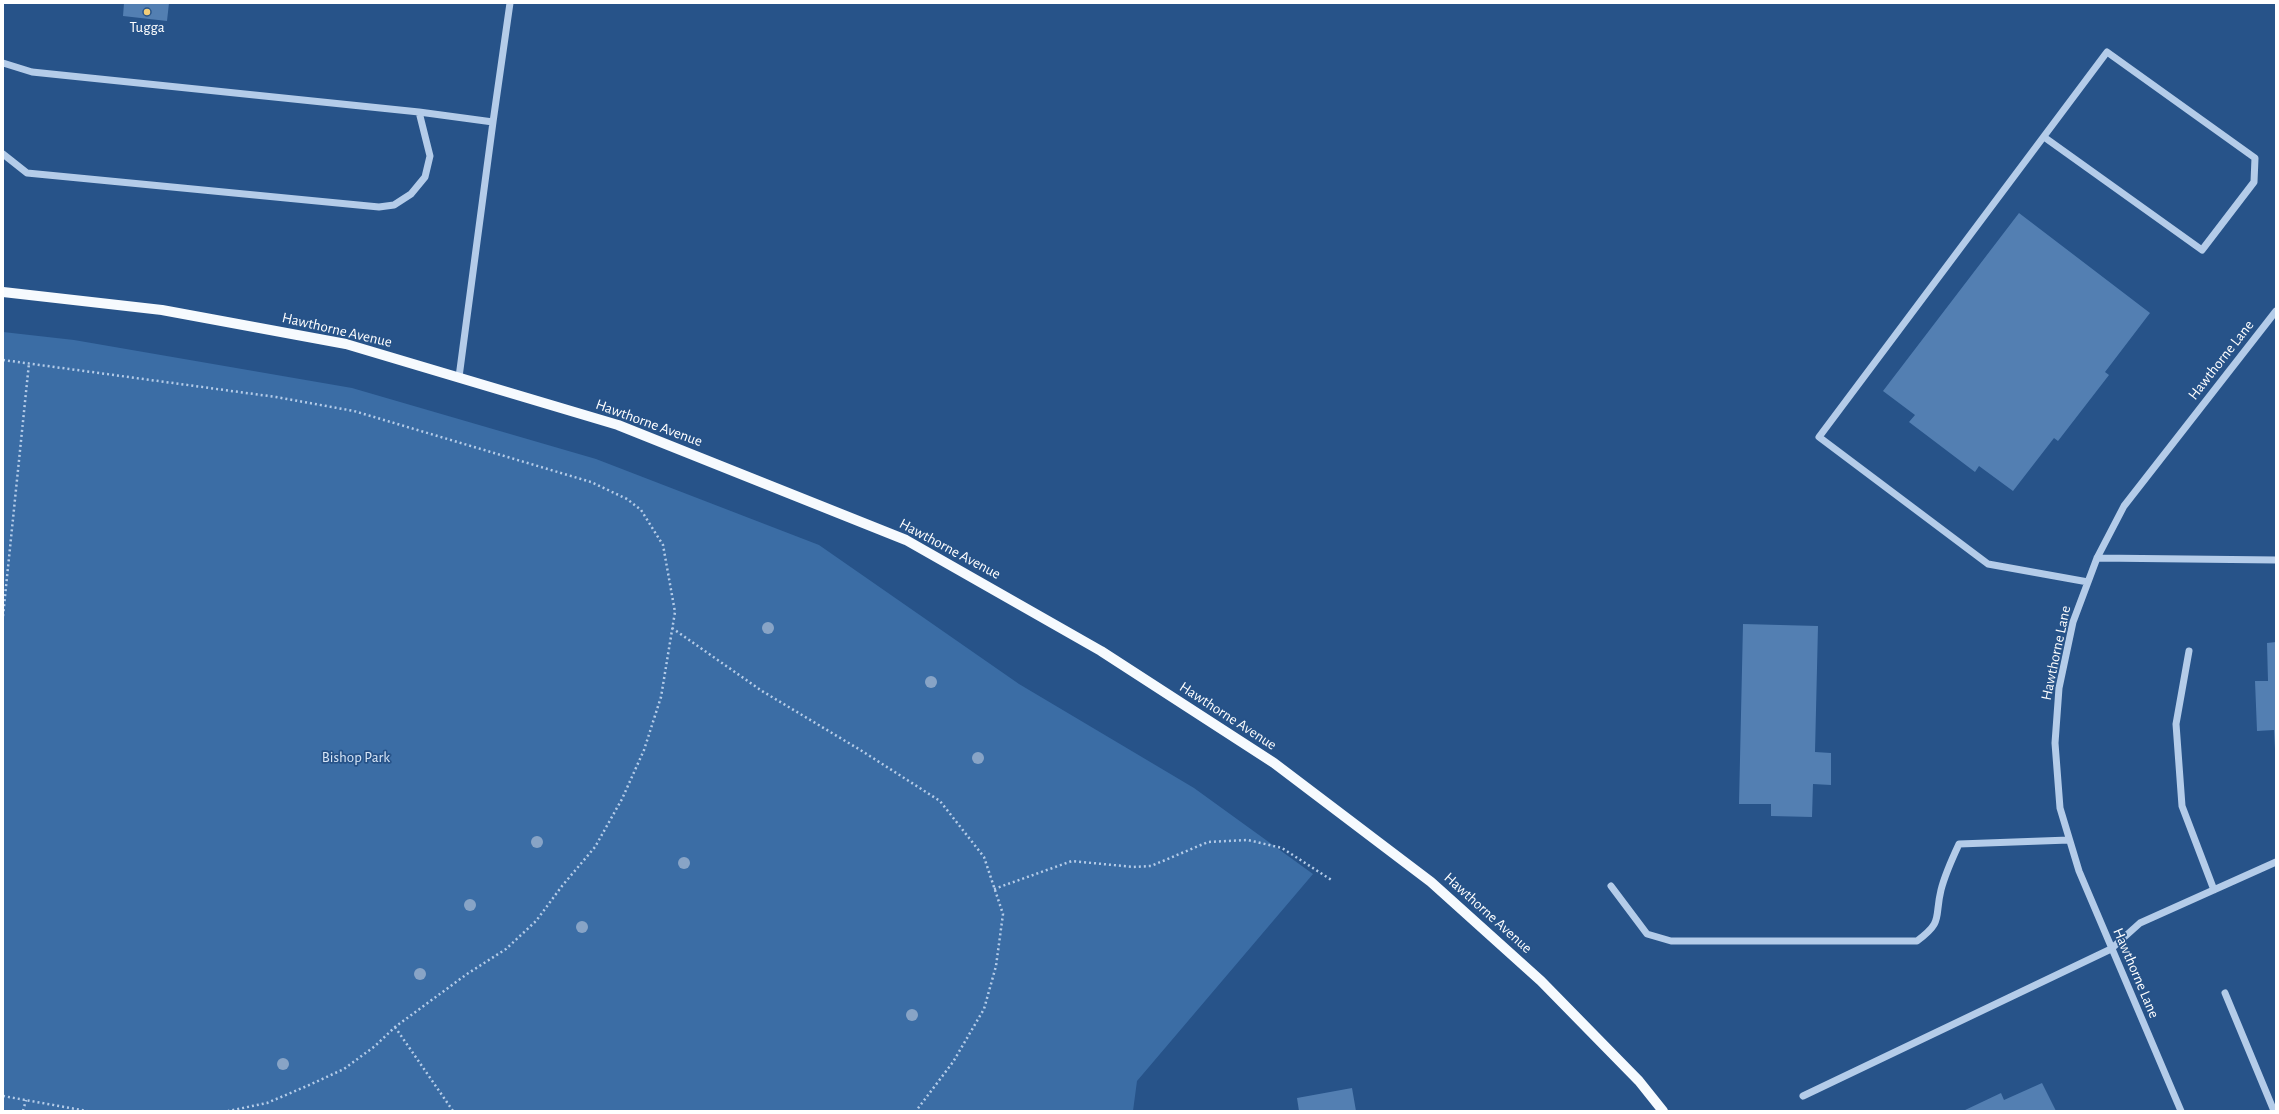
<!DOCTYPE html>
<html>
<head>
<meta charset="utf-8">
<style>
	body { margin:0 }
	#map { position:relative; width:2279px; height:1114px; overflow:hidden; background:#275389; font-family:"Alegreya Sans",sans-serif }
	canvas { display:block }
	.frame { position:absolute; inset:0; border:4px solid #fff; pointer-events:none }
</style>
</head>
<body>
<div id="map">
<canvas width="2279" height="1114"></canvas>
<div class="frame"></div>
</div>
<script>
const context = document.querySelector('canvas').getContext('2d');
context.lineJoin = 'round';
function fillPath(path, color) { context.fillStyle = color; context.fill(path, 'evenodd'); }
function trace(path, color, width, dash) { context.strokeStyle = color; context.lineWidth = width; context.lineCap = dash ? 'butt' : 'round'; context.setLineDash(dash || []); context.stroke(path); }
function label(font, color, halo, rows, align = 'center') {
  context.font = font + ' "Alegreya Sans",sans-serif'; context.lineWidth = 3.5; context.setLineDash([]); context.textBaseline = 'middle'; context.strokeStyle = halo; context.fillStyle = color; for (const [text, x, y, turn = 0] of rows) {
    context.save(); context.translate(x, y); context.rotate((+turn || 0) * Math.PI / 180); context.textAlign = isNaN(turn) ? turn : align; if (halo) context.strokeText(text, 0, 0); context.fillText(text, 0, 0); context.restore();
  }
}
fillPath(new Path2D(`
	M 3,332 L 74,340 L 352,388 L 596,459 L 819,545 L 1019,684 L 1194,788 L 1313,874 L 1137,1081 L 1133,1111 L 3,1111 Z`), '#3b6da5');
fillPath(new Path2D(`
	M 124,3 L 169,3 L 167,21 L 123,16 Z
	M 2019,213 L 2150,313 L 2105,372 L 2109,375 L 2058,441 L 2054,438 L 2013,491 L 1979,466 L 1975,472 L 1909,422 L 1915,415 L 1883,391 Z
	M 1743,624 L 1818,626 L 1815,752 L 1831,753 L 1831,785 L 1813,784 L 1812,817 L 1771,816 L 1771,804 L 1739,804 Z
	M 2276,642 L 2276,749 L 2275,749 L 2274,730 L 2257,731 L 2255,681 L 2268,681 L 2267,643 Z
	M 2042,1083 L 2056,1111 L 1963,1111 L 2001,1093 L 2004,1100 Z
	M 1352,1088 L 1356,1111 L 1299,1111 L 1297,1098 Z`), '#537fb2');
trace(new Path2D(`
	M 3,360 L 276,397 L 354,411 L 591,482 L 627,499 L 641,510 L 663,545 L 675,612 L 661,697 L 644,750 L 622,799 L 595,847 L 562,886 L 536,921 L 506,949 L 467,974 L 395,1027 L 375,1046 L 344,1069 L 307,1086 L 267,1103 L 228,1111
	M 3,616 L 29,363
	M 672,628 L 762,691 L 862,751 L 940,801 L 984,857 L 1003,914 L 996,966 L 984,1009 L 953,1062 L 916,1111
	M 994,889 L 1072,861 L 1133,867 L 1151,866 L 1208,842 L 1248,840 L 1282,848 L 1333,881
	M 395,1027 L 453,1111
	M 3,1096 L 87,1111
	M 23,1111 L 26,1100`), '#b4cce9', 2.5, [2, 3]);
trace(new Path2D(`
	M 3,63 L 32,72 L 419,112 L 493,122 L 459,377
	M 493,122 L 510,3
	M 2044,137 L 2202,250 L 2254,182 L 2255,158 L 2107,52 L 1819,437 L 1988,564 L 2088,582
	M 3,154 L 27,173 L 379,207 L 394,205 L 411,194 L 425,177 L 430,156 L 419,112
	M 2097,558 L 2276,560
	M 2189,651 L 2176,724 L 2182,806 L 2214,890
	M 1611,886 L 1647,934 L 1671,941 L 1917,941 C 1944,921 1934,918 1941,890 C 1945,874 1952,859 1959,844 L 2069,840
	M 2225,993 L 2274,1111
	M 1803,1096 L 2111,949 L 2140,923 L 2276,862
	M 2181,1111 L 2079,871 L 2060,808 L 2055,743 L 2059,688 L 2073,622 L 2097,558 L 2124,506 L 2276,311`), '#b4cce9', 7);
trace(new Path2D(`
	M 3,292 L 162,310 L 346,344 L 618,425 L 906,540 L 1101,651 L 1274,763 L 1431,882 L 1541,981 L 1639,1081 L 1663,1111`), '#f6fafe', 10);
context.fillStyle = '#88a4c6';
for (const [x, y] of [
	[768,628],
	[931,682],
	[978,758],
	[537,842],
	[684,863],
	[470,905],
	[582,927],
	[420,974],
	[912,1015],
	[283,1064]
]) { context.beginPath(); context.arc(x, y, 6, 0, 2 * Math.PI); context.fill(); }
for (const [x, y, r, color] of [
	[147,12,4,"#f2cd79"]
]) { const dot = new Path2D(); dot.arc(x, y, r, 0, 2 * Math.PI); context.fillStyle = color; context.fill(dot); trace(dot, '#275389', 1.5); }
label('15px', '#fff', '#275389', [
	["Tugga",147,27]
]);
label('15px', '#fff', '#275389', [
	["Hawthorne Avenue",337,330,13],
	["Hawthorne Lane",2221,360,-52],
	["Hawthorne Avenue",649,423,20],
	["Hawthorne Avenue",950,549,28],
	["Hawthorne Lane",2056,653,-78],
	["Hawthorne Avenue",1228,716,33],
	["Hawthorne Avenue",1488,913,42],
	["Hawthorne Lane",2136,973,67]
]);
label('15px', '#d8e6f7', '#275389', [
	["Bishop Park",356,757]
]);
</script>
</body>
</html>
